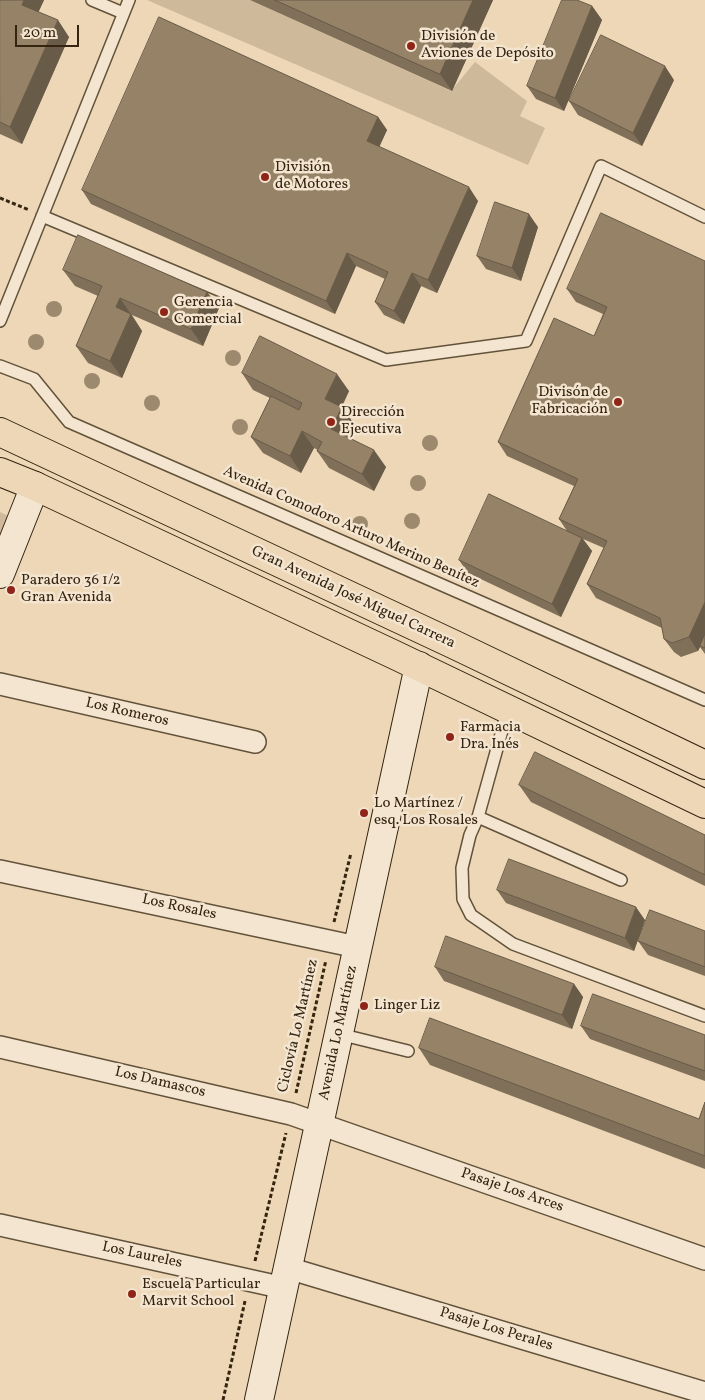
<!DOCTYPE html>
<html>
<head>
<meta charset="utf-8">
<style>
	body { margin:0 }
	#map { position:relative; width:705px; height:1400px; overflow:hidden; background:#edd7b7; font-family:Vollkorn,serif }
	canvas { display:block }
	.scale { position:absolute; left:15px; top:25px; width:64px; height:22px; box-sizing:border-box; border:2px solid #352510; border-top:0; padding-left:6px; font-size:15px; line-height:18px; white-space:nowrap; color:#352510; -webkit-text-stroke:4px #f3e5d0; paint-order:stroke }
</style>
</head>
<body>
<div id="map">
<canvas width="705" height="1400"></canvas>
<div class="scale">20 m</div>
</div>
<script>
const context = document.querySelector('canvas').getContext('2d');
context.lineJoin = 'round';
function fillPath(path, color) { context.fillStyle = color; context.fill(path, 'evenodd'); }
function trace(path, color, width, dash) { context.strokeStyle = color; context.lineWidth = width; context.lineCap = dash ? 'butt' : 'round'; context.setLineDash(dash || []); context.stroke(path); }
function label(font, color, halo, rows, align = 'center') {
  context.font = font + ' Vollkorn,serif'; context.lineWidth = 5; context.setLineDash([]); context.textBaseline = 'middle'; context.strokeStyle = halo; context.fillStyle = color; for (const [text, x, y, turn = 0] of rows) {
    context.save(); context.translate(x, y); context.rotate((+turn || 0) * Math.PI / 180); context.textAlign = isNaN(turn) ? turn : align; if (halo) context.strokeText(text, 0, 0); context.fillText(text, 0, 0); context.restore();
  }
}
fillPath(new Path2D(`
	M 147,0 L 250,0 L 451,91 L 475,62 L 527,101 L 520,116 L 545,128 L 528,165 Z
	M 0,512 L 10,517 L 0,544 Z`), '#ceb99b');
const service = new Path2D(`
	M 92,0 L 123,13
	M 42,216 L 386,360 L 526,341 L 601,166 L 705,217
	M 0,321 L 129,0
	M 0,366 L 34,379 L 69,422 L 705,700
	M 508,709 L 478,817 L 470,835 L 462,868 L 463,899 L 471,915 L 513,944 L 705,1016
	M 478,817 L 621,880
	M 339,1034 L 408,1051`);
const minor = new Path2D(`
	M 0,684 L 255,742
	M 0,871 L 357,947
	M 0,1047 L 291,1114 L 705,1259
	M 0,1225 L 284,1288
	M 288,1268 L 705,1393`);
const secondary = new Path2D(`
	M 0,574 L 35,486
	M 259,1400 L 419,666`);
const primary = new Path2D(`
	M 0,432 L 455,645 L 705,765
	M 0,472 L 35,486 L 397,656 L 705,804`);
trace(service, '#63523a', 14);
trace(minor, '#63523a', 24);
trace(secondary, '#352510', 30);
trace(primary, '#352510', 30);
trace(new Path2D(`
	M 0,198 L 29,210
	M 334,922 L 351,853
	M 296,1093 L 326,960
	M 255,1261 L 286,1133
	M 223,1400 L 245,1301`), '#352510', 3, [4, 2.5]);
trace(service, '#f3e5d0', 11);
trace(minor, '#f3e5d0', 21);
trace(secondary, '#f3e5d0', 28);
trace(primary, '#edd7b7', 28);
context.fillStyle = '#9d896e';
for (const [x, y] of [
	[54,309],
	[36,342],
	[233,358],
	[92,381],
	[152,403],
	[240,427],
	[430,443],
	[418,483],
	[412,521],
	[360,524]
]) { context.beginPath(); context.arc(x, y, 8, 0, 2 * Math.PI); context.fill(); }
fillPath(new Path2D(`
	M 0,0 L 44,0 L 38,12 L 69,37 L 22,144 L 0,134 Z
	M 250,0 L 493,0 L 452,91 Z
	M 592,6 L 602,20 L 564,111 L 536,99 L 527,86 Z
	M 674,80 L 642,146 L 578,115 L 569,101 Z
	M 378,117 L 387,130 L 379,147 L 478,201 L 437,293 L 421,286 L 404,324 L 384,315 L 375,302 L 385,279 L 356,266 L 335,314 L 91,204 L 82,190 Z
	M 538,227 L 521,281 L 486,269 L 477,256 Z
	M 705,261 L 705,654 L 700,647 L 698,651 L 681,657 L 674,652 L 664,639 L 662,628 L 596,598 L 587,584 L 604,548 L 583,539 L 592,551 L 561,617 L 468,573 L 459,560 L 567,531 L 559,519 L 574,486 L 507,456 L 498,442 L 594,336 L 603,314 L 576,302 L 567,289 Z
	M 63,270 L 207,292 L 219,308 L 203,346 L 132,315 L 142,331 L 122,378 L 88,363 L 76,346 L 98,296 L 75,286 Z
	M 242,373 L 349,391 L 342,407 L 354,424 L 347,437 L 386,467 L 374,491 L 329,468 L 317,451 L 318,450 L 314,448 L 301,473 L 263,453 L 251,437 L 270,398 L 253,390 Z
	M 519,785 L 705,835 L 705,886 L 531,802 Z
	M 497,890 L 645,920 L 634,951 L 506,903 Z
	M 705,931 L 705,976 L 648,955 L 638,941 Z
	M 435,967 L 574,984 L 583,997 L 572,1029 L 444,981 Z
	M 581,1026 L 705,1035 L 705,1081 L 590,1039 Z
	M 419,1048 L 699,1119 L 705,1102 L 705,1169 L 430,1065 Z`), '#807059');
fillPath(new Path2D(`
	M 24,0 L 44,0 L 34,22 L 22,5 Z
	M 473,0 L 493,0 L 452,91 L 440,74 Z
	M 592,6 L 602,20 L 564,111 L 555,98 Z
	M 58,20 L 69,37 L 22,144 L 10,127 Z
	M 665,66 L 674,80 L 642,146 L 633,133 Z
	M 378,117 L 387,130 L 376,154 L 367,141 Z
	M 469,187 L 478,201 L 437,293 L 428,280 Z
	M 529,214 L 538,227 L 521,281 L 512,268 Z
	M 347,253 L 356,266 L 335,314 L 326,301 Z
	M 412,273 L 421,286 L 404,324 L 394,311 Z
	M 207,292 L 219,308 L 203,346 L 191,329 Z
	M 120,298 L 142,331 L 122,378 L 110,361 L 116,307 Z
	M 337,374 L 349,391 L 337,415 L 325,399 Z
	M 342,407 L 354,424 L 343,446 L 331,429 Z
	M 302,431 L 314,448 L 301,473 L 290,456 Z
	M 374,450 L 386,467 L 374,491 L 362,474 Z
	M 582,538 L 592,551 L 561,617 L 552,604 Z
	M 705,602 L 705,636 L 698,651 L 689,637 Z
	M 636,907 L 645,920 L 634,951 L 625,938 Z
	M 574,984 L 583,997 L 572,1029 L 562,1015 Z`), '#685b48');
const building = new Path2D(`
	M 0,0 L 24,0 L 22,5 L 58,20 L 10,127 L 0,122 Z
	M 275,0 L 473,0 L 440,74 Z
	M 562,0 L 577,0 L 592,6 L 555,98 L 527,86 Z
	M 159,17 L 378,117 L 367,141 L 469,187 L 428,280 L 412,273 L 394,311 L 375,302 L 388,272 L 347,253 L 326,301 L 82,190 Z
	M 601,35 L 665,66 L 633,133 L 569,101 Z
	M 495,202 L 529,214 L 512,268 L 477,256 Z
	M 601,213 L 705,261 L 705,602 L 689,637 L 672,643 L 664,639 L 660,618 L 587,584 L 607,541 L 559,519 L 578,479 L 498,442 L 554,318 L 594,336 L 607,307 L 567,289 Z
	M 78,235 L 207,292 L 191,329 L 120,298 L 116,307 L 131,314 L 110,361 L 76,346 L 102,286 L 63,270 Z
	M 260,336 L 337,374 L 325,399 L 342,407 L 331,429 L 374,450 L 362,474 L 317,451 L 322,442 L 302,431 L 290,456 L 251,437 L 271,396 L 299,410 L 302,403 L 242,373 Z
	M 489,494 L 582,538 L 552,604 L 459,560 Z
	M 705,634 L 705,648 L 700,646 Z
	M 535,752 L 705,835 L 705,875 L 519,785 Z
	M 509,859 L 636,907 L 625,938 L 497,890 Z
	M 650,910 L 705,931 L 705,967 L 638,941 Z
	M 446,936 L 574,984 L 562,1015 L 435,967 Z
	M 593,994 L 705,1035 L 705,1071 L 581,1026 Z
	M 430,1018 L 699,1119 L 705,1102 L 705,1156 L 419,1048 Z`);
fillPath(building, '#958267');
trace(building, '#685b48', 1);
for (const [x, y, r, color] of [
	[411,46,5,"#8f2418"],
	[265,177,5,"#8f2418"],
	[164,312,5,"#8f2418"],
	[618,402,5,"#8f2418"],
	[331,422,5,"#8f2418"],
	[11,590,5,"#8f2418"],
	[450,737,5,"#8f2418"],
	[364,813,5,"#8f2418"],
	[364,1006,5,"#8f2418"],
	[132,1294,5,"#8f2418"]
]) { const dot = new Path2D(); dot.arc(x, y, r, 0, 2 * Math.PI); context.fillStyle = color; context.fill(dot); trace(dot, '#f3e5d0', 2); }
label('15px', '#352510', '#f3e5d0', [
	["División de",421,37],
	["Aviones de Depósito",421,54],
	["División",275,168],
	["de Motores",275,185],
	["Gerencia",174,303],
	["Comercial",174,320],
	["Divisón de",608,393,"right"],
	["Fabricación",608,410,"right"],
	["Dirección",341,413],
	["Ejecutiva",341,430],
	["Paradero 36 1/2",21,581],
	["Gran Avenida",21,598],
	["Farmacia",460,728],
	["Dra. Inés",460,745],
	["Lo Martínez /",374,804],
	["esq. Los Rosales",374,821],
	["Linger Liz",374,1006],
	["Escuela Particular",142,1285],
	["Marvit School",142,1302]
], 'left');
label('15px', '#352510', '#f3e5d0', [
	["Avenida Comodoro Arturo Merino Benítez",351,528,24],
	["Gran Avenida José Miguel Carrera",353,598,25],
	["Los Romeros",127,713,13],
	["Los Rosales",179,908,12],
	["Ciclovía Lo Martínez",299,1026,-77],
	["Avenida Lo Martínez",339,1033,-78],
	["Los Damascos",160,1083,13],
	["Pasaje Los Arces",512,1191,19],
	["Los Laureles",142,1256,12],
	["Pasaje Los Perales",496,1330,17]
]);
</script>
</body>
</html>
